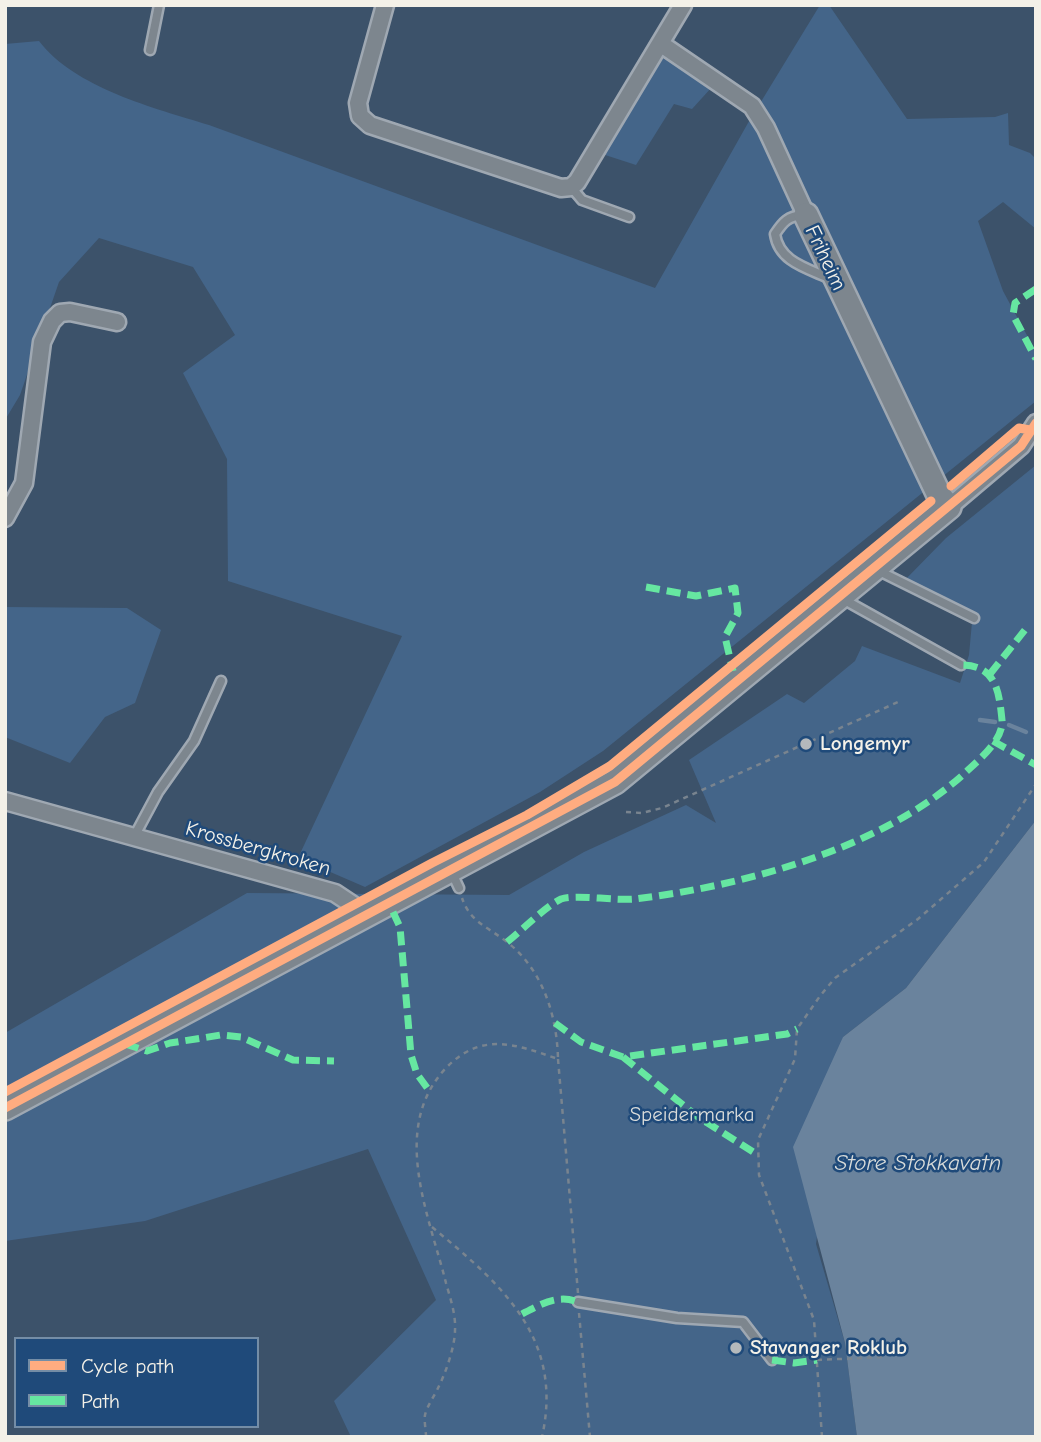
<!DOCTYPE html>
<html>
<head>
<meta charset="utf-8">
<style>
	body { margin:0 }
	#map { position:relative; width:1041px; height:1442px; overflow:hidden; background:#3c526a; font-family:"Comic Neue",sans-serif }
	canvas { display:block }
	.frame { position:absolute; inset:0; border:7px solid #f4f1e8; pointer-events:none }
	.legend { position:absolute; left:14px; top:1337px; width:245px; height:91px; box-sizing:border-box; background:#1f4a7a; border:2px solid #748da6; margin:0; padding:9px 12px; list-style:none; font-size:21px; color:#f4f1e8 }
	.legend li { display:flex; align-items:center; gap:14px; height:35px }
	.legend b { width:35px; border:2px solid #748da6 }
</style>
</head>
<body>
<div id="map">
<canvas width="1041" height="1442"></canvas>
<div class="frame"></div>
<ul class="legend">
<li><b style="height:9px;background:#ffac80"></b>Cycle path</li>
<li><b style="height:9px;background:#66e7a1"></b>Path</li>
</ul>
</div>
<script>
const context = document.querySelector('canvas').getContext('2d');
context.lineJoin = 'round';
function fillPath(path, color) { context.fillStyle = color; context.fill(path, 'evenodd'); }
function trace(path, color, width, dash) { context.strokeStyle = color; context.lineWidth = width; context.lineCap = dash ? 'butt' : 'round'; context.setLineDash(dash || []); context.stroke(path); }
function label(font, color, halo, rows, align = 'center') {
  context.font = font + ' "Comic Neue",sans-serif'; context.lineWidth = 5; context.setLineDash([]); context.textBaseline = 'middle'; context.strokeStyle = halo; context.fillStyle = color; for (const [text, x, y, turn = 0] of rows) {
    context.save(); context.translate(x, y); context.rotate((+turn || 0) * Math.PI / 180); context.textAlign = isNaN(turn) ? turn : align; if (halo) context.strokeText(text, 0, 0); context.fillText(text, 0, 0); context.restore();
  }
}
fillPath(new Path2D(`
	M 820,5 L 829,5 L 907,119 L 995,117 L 1008,113 L 1009,145 L 1030,153 L 1036,159 L 1036,229 L 1003,202 L 978,221 L 1003,291 L 1036,352 L 1036,401 L 603,751 L 540,792 L 365,887 L 298,858 L 402,636 L 228,581 L 227,459 L 183,373 L 235,335 L 193,267 L 99,238 L 59,282 L 20,395 L 5,420 L 5,44 L 39,41 C 75,88 154,108 209,125 L 655,288 L 748,123 Z
	M 663,59 L 672,60 L 712,87 L 692,109 L 674,104 L 636,165 L 599,153 L 656,65 Z
	M 1036,465 L 1036,820 L 906,988 L 843,1037 L 816,1244 L 845,1343 L 857,1437 L 351,1437 L 334,1401 L 436,1300 L 368,1149 L 145,1221 L 5,1241 L 5,1033 L 247,893 L 509,895 L 584,852 L 686,805 L 716,823 L 689,760 L 787,694 L 804,703 L 855,661 L 862,646 L 960,683 L 969,655 L 972,622 L 954,602 L 903,582 L 946,538 Z
	M 5,607 L 127,608 L 161,630 L 135,703 L 105,717 L 70,763 L 5,737 Z`), '#446589');
fillPath(new Path2D(`
	M 1036,820 L 1036,1437 L 857,1437 L 845,1343 L 793,1147 L 843,1037 L 906,988 Z`), '#6a839d');
trace(new Path2D(`
	M 980,720 L 995,722
	M 1009,725 L 1026,732`), '#6a839d', 4.5);
const lane = new Path2D(`
	M 150,50 L 159,5
	M 571,187 L 582,200 L 629,217
	M 803,215 C 788,216 783,222 775,234 C 779,262 807,268 831,279
	M 877,570 L 974,618
	M 841,598 L 961,665
	M 135,835 L 158,792 L 194,741 L 221,681
	M 451,871 L 459,888
	M 578,1302 L 677,1318 L 743,1322 L 772,1360`);
const street = new Path2D(`
	M 385,5 L 358,103 L 360,116 L 370,125 L 561,188 L 571,187 L 577,182 L 683,5
	M 661,44 L 752,106 L 766,128 L 806,215
	M 949,507 L 1021,446 L 1036,423
	M 5,518 L 24,483 L 42,342 L 52,321 L 60,313 L 70,312 L 117,322
	M 5,801 L 335,893 L 353,905 L 360,916`);
const secondary = new Path2D(`
	M 5,1108 L 615,782 L 949,507 L 939,495 L 806,215`);
trace(lane, '#9fa8b2', 13);
trace(street, '#9fa8b2', 21);
trace(secondary, '#9fa8b2', 28);
trace(new Path2D(`
	M 626,812 L 642,813 L 662,808 L 898,702
	M 558,1059 L 578,1293
	M 432,1227 C 502,1285 564,1338 542,1437
	M 579,1313 L 590,1437
	M 817,1360 L 884,1357
	M 426,1437 C 426,1430 424,1422 425,1415 C 427,1406 435,1395 439,1386 C 446,1372 455,1346 455,1330 C 456,1315 450,1297 446,1283 C 429,1215 390,1129 445,1069 C 481,1031 515,1044 558,1059 C 557,1016 543,970 507,942 C 488,927 470,922 462,898
	M 822,1437 L 814,1320 L 759,1175 L 758,1140 L 795,1059 L 797,1029 L 820,996 L 835,978 L 918,919 L 984,862 L 1036,784`), '#79848f', 2.5, [5, 5]);
trace(lane, '#7d868e', 8);
trace(street, '#7d868e', 16);
trace(secondary, '#7d868e', 23);
trace(new Path2D(`
	M 1036,289 L 1015,303 L 1013,315 L 1036,359
	M 646,587 L 696,596 L 735,588 L 738,613 L 725,637 L 733,671
	M 990,674 L 1028,626
	M 993,741 L 1036,765
	M 393,912 L 400,927 L 411,1055 L 417,1074 L 428,1089
	M 507,942 C 521,931 546,906 561,899 C 575,894 617,901 635,899 C 744,886 886,847 967,771 C 979,760 1004,739 1002,720 C 999,691 996,665 961,665
	M 555,1023 L 581,1042 L 623,1057 L 787,1034 L 797,1029
	M 125,1044 L 147,1051 L 170,1043 L 221,1035 L 241,1037 L 293,1060 L 334,1061
	M 623,1057 L 698,1117 L 758,1155
	M 522,1314 C 541,1304 558,1294 578,1302
	M 772,1360 L 794,1363 L 817,1360`), '#66e7a1', 7, [14, 7]);
trace(new Path2D(`
	M 951,486 L 1019,428 L 1030,430
	M 5,1092 L 432,863 L 527,815 L 610,766 L 931,501
	M 5,1108 L 615,782 L 985,476 L 1021,446 L 1036,423`), '#ffac80', 9);
for (const [x, y, r, color] of [
	[806,744,7,"#b4b9bc"],
	[736,1348,7,"#b4b9bc"]
]) { const dot = new Path2D(); dot.arc(x, y, r, 0, 2 * Math.PI); context.fillStyle = color; context.fill(dot); trace(dot, '#1f4a7a', 2.5); }
label('21px', '#f4f1e8', '#1f4a7a', [
	["Friheim",825,258,65],
	["Krossbergkroken",258,849,16]
]);
label('bold 21px', '#f4f1e8', '#1f4a7a', [
	["Longemyr",820,744],
	["Stavanger Roklub",750,1348]
], 'left');
label('21px', '#dadcda', '#1f4a7a', [
	["Speidermarka",692,1115]
]);
label('italic 23px', '#d9dcda', '#1f4a7a', [
	["Store Stokkavatn",918,1163]
]);
</script>
</body>
</html>
